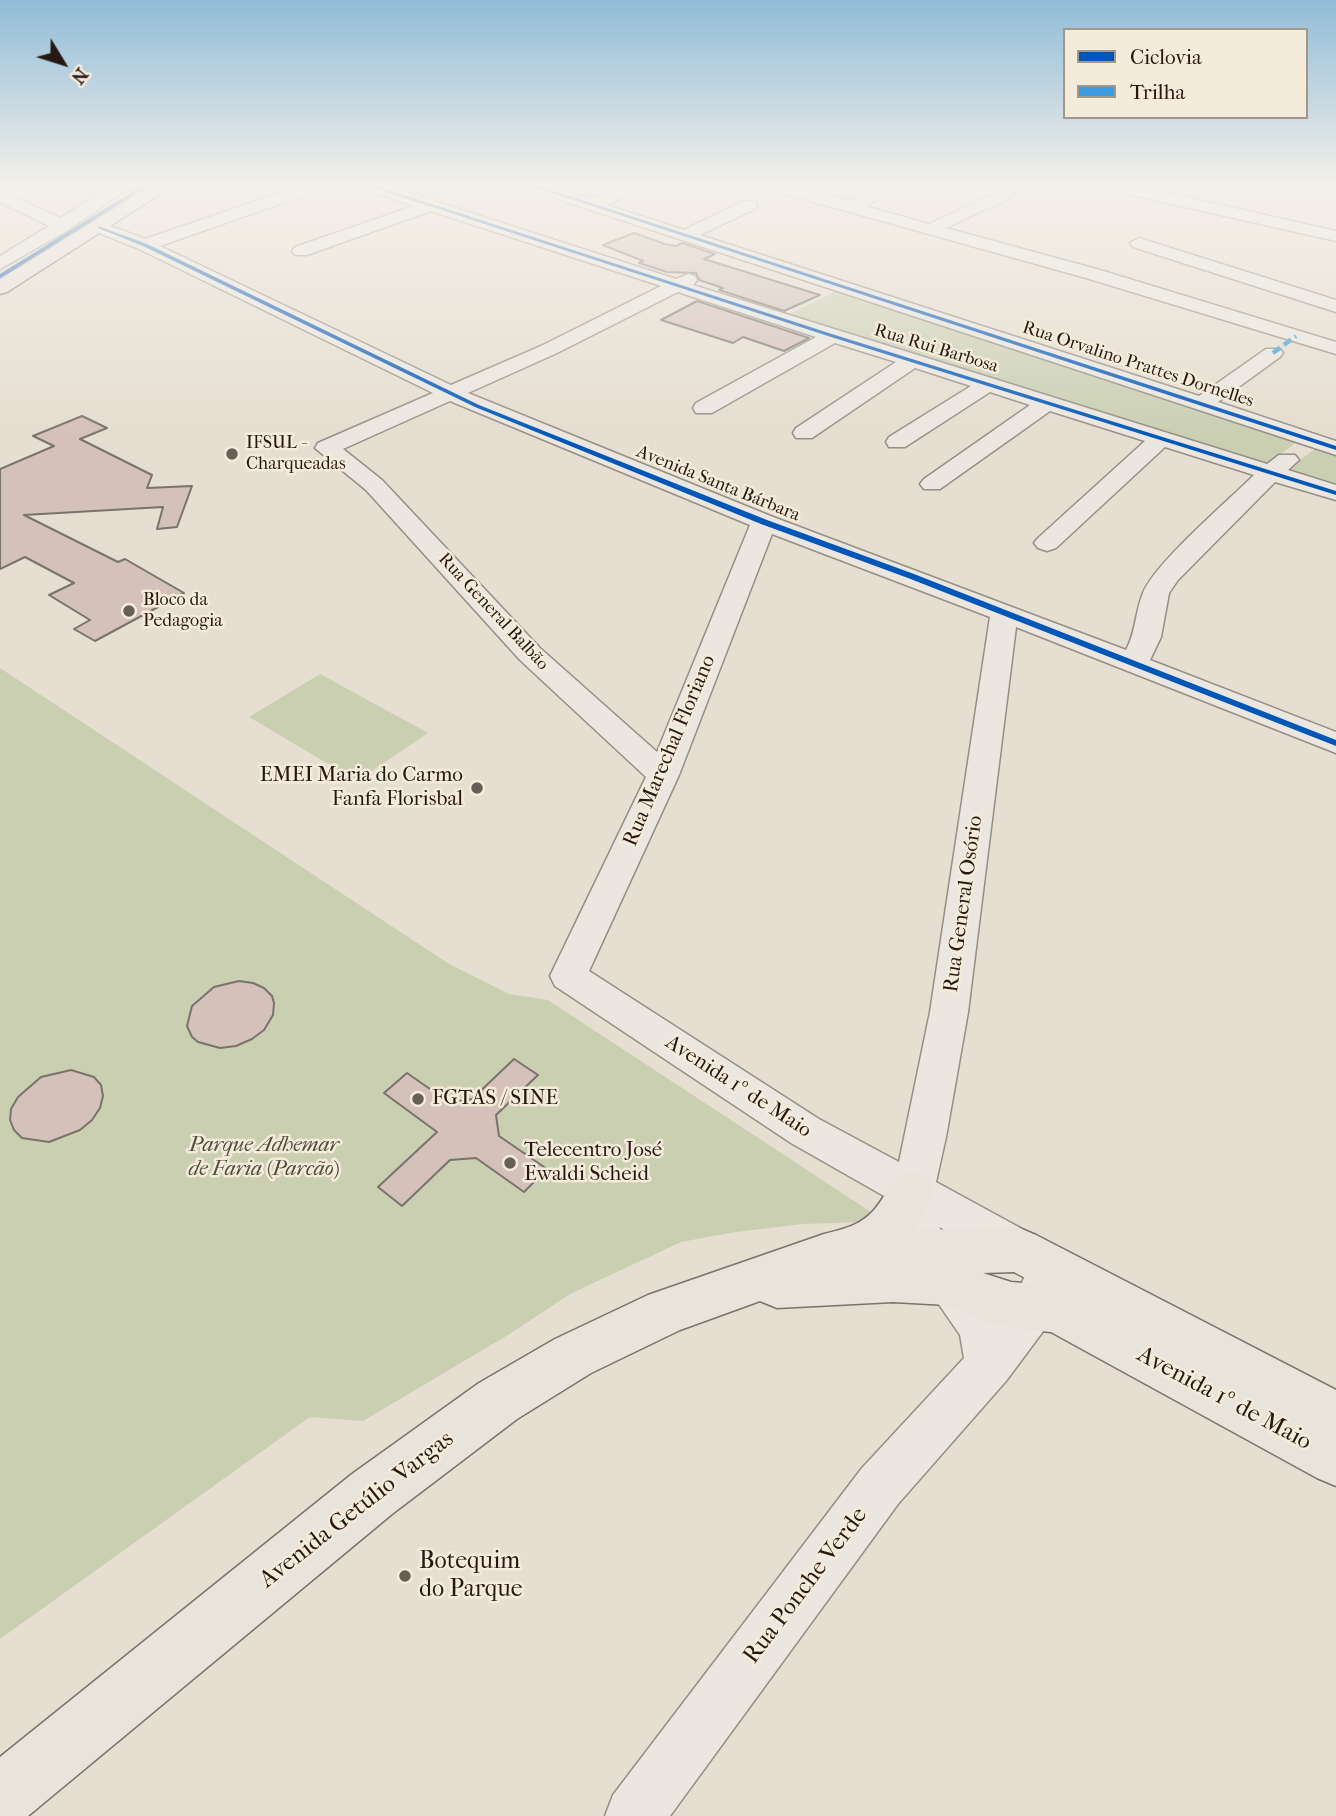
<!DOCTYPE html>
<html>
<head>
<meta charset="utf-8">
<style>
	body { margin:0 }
	#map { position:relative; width:1336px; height:1816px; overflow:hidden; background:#e6ded0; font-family:"IM FELL French Canon",serif }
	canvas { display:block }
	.legend { position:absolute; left:1063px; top:28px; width:245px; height:91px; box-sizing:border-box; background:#f4ebdb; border:2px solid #a2978b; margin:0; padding:9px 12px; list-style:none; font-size:21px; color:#261913 }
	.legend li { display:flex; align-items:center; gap:14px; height:35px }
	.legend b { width:35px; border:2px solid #a2978b }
	.north { position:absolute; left:28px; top:28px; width:70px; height:70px; -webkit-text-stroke:5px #f4ebdb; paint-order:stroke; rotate:128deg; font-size:19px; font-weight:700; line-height:28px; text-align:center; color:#261913 }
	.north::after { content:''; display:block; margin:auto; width:24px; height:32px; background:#261913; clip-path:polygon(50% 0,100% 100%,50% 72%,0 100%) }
</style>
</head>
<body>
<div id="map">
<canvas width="1336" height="1816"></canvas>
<ul class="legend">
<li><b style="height:9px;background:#0057b8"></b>Ciclovia</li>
<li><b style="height:9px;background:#3c9bde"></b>Trilha</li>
</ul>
<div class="north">N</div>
</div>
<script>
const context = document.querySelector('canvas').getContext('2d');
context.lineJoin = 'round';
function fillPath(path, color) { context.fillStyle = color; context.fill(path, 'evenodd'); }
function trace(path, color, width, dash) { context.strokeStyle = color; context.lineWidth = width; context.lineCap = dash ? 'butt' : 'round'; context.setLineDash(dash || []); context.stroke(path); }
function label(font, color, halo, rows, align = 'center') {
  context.font = font + ' "IM FELL French Canon",serif'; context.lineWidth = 5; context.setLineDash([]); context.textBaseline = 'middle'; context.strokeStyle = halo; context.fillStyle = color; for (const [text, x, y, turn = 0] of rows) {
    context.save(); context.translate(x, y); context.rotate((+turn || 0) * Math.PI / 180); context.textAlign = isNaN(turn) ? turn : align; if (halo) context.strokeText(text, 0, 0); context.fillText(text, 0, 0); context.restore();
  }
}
fillPath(new Path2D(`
	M 400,185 L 474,185 L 432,199 L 395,187 Z
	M 840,289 L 1301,439 L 1266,465 L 788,315 Z
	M 1319,446 L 1336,451 L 1336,488 L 1284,472 Z
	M 0,668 L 449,964 L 509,994 L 548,1000 L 871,1212 L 864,1222 L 803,1224 L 736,1232 L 681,1242 L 570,1294 L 508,1335 L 363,1421 L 310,1417 L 0,1639 Z
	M 320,674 L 428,733 L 357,781 L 249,717 Z`), '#cacfb2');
const building = new Path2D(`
	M 634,233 L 665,244 L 676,246 L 682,243 L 715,254 L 704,259 L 820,295 L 784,311 L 719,290 L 723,288 L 699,280 L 696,273 L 667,272 L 639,263 L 643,261 L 603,245 Z
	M 697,301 L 809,338 L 784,351 L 743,337 L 733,343 L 661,320 Z
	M 82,416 L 107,428 L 80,439 L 152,475 L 147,488 L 192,486 L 177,527 L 157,529 L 163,507 L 24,515 L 118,562 L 125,559 L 184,593 L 95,641 L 74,629 L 90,620 L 49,595 L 74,583 L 25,557 L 0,569 L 0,469 L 54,446 L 33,436 Z
	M 239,981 L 253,983 L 264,988 L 272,996 L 274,1003 L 273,1015 L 264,1030 L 252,1039 L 236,1046 L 220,1048 L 198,1042 L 192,1037 L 187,1026 L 192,1006 L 214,987 Z
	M 514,1059 L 538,1075 L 496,1115 L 499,1136 L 547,1169 L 524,1192 L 476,1158 L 450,1160 L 402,1206 L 378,1187 L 437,1132 L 384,1093 L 407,1073 L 450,1103 L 472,1099 Z
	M 71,1070 L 94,1077 L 101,1085 L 103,1096 L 100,1108 L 92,1120 L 80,1130 L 49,1142 L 22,1138 L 14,1130 L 10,1120 L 11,1109 L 18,1097 L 41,1077 Z`);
fillPath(building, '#d4c1b9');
trace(building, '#79736b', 2);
const minor = new Path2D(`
	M 113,185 L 133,185 L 65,232 L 0,269 L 0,256 L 49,226 L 0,202 L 0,191 L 61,218 Z
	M 303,185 L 327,185 L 325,188 L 160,246 L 451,385 L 541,346 L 661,286 L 431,211 L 307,255 L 295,255 L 292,251 L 295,247 L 414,206 L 361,188 L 359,185 L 384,185 L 676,279 L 688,274 L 695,276 L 697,280 L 693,285 L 1267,464 L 1279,455 L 1295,455 L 1299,460 L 1288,470 L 1336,485 L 1336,500 L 1275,482 L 1178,580 L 1169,593 L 1161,637 L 1150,660 L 1336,732 L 1336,753 L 1016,627 L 968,1012 L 946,1137 L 936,1182 L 1035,1236 L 1041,1250 L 1035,1264 L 1019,1270 L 1003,1264 L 939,1227 L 1000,1315 L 1018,1292 L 1026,1273 L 1042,1267 L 1058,1273 L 1064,1288 L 1050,1322 L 1006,1381 L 898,1504 L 670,1816 L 605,1816 L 613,1795 L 862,1468 L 964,1358 L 960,1335 L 913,1267 L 895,1227 L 891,1200 L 791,1143 L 555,986 L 550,976 L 646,777 L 520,660 L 366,490 L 315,448 L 318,443 L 433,393 L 139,249 L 94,231 L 91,227 L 100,222 L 145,239 ZM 678,292 L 816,337 L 696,403 L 693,408 L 696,413 L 712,413 L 835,343 L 896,362 L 796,428 L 793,433 L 796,438 L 812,438 L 915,368 L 971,386 L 889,437 L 886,442 L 889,447 L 905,447 L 990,392 L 1030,405 L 924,479 L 920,484 L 924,489 L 940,489 L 1050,411 L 1145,441 L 1038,538 L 1034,543 L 1038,548 L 1047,551 L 1056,548 L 1165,447 L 1254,475 C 1228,501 1155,563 1143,593 C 1135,612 1136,632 1126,650 L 773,517 L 468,393 L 555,354 ZM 450,401 L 750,525 L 657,752 L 540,648 L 382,480 L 343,449 ZM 772,534 L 990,617 L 930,1012 L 899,1162 L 819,1119 L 589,971 L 679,775 Z
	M 522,185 L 547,185 L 591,199 L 629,185 L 653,185 L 607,205 L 684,230 L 743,201 L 755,201 L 757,205 L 755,209 L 700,235 L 1199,396 L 1266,349 L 1280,349 L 1283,353 L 1280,357 L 1218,402 L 1336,441 L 1336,455 L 524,188 Z
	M 762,185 L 789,185 L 848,201 L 883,185 L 905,185 L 865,206 L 929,224 L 1000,191 L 1012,191 L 1014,194 L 1012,197 L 946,228 L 1100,270 L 1336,342 L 1336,354 L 1086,278 L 764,188 Z
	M 1101,185 L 1132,185 L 1336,231 L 1336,241 L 1109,190 Z
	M 1139,238 L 1336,300 L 1336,312 L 1133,247 L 1130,243 Z`);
const major = new Path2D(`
	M 152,185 L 174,185 L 7,292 L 0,294 L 0,279 Z
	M 912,1172 L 929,1178 L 935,1192 L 915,1230 L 1019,1228 L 1036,1235 L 1336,1390 L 1336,1486 L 1317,1478 L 1051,1332 L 1011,1328 L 986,1322 L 948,1305 L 893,1302 L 777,1308 L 760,1301 L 680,1330 L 591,1373 L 517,1419 L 392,1514 L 28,1816 L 0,1816 L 0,1757 L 352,1474 L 479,1383 L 555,1339 L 648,1295 L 824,1234 C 843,1229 860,1226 874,1210 C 891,1191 885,1181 912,1172 ZM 1014,1272 L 1036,1284 L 1011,1282 L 983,1273 Z`);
trace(minor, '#948e85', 3);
trace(major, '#79736b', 3);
fillPath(minor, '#ebe7e0');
fillPath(major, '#e8e3db');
trace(new Path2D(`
	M 1273,353 L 1296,336`), '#3c9bde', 4.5, [9, 4.5]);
fillPath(new Path2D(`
	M 143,185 L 149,185 L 0,278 L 0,274 Z
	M 365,185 L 373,185 L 835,335 L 1336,491 L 1336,495 L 831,337 Z
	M 528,185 L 536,185 L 1336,446 L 1336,450 Z
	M 98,226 L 147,244 L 479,405 L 767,520 L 914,574 L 1336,740 L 1336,746 L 908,578 L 761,524 L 475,407 L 143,246 L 98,228 Z`), '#0057b8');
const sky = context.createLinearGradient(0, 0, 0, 439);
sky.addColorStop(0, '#91bcd8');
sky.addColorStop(0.42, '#f4f0ea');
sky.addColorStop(1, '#f4f0ea00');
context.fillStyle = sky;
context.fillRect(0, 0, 1336, 439);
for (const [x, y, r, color] of [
	[232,454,7,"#695e55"],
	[129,611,7,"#695e55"],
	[477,788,7,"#695e55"],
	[418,1099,7,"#695e55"],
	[510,1163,7,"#695e55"],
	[405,1576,7,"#695e55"]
]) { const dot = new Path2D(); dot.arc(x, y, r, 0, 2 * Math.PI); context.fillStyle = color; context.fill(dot); trace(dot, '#f4ebdb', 2.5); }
label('18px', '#261913', '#f4ebdb', [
	["Rua Rui Barbosa",936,349,17],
	["Rua Orvalino Prattes Dornelles",1138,365,18],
	["Avenida Santa Bárbara",718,484,22],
	["Rua General Balbão",493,612,47]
]);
label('18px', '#261913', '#f4ebdb', [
	["IFSUL -",246,444],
	["Charqueadas",246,465],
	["Bloco da",143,601],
	["Pedagogia",143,622]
], 'left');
label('21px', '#261913', '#f4ebdb', [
	["Rua Marechal Floriano",670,751,-67],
	["Rua General Osório",964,904,-82],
	["Avenida 1º de Maio",738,1087,33]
]);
label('21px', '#261913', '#f4ebdb', [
	["EMEI Maria do Carmo",463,776,"right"],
	["Fanfa Florisbal",463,800,"right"],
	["FGTAS / SINE",432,1099],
	["Telecentro José",524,1151],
	["Ewaldi Scheid",524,1175]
], 'left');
label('italic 21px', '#514c3b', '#f4ebdb', [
	["Parque Adhemar",264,1146],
	["de Faria (Parcão)",264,1170]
]);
label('24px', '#261913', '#f4ebdb', [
	["Avenida 1º de Maio",1224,1399,28],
	["Avenida Getúlio Vargas",357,1510,-38],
	["Rua Ponche Verde",806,1586,-53]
]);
label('24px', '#261913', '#f4ebdb', [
	["Botequim",419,1562],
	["do Parque",419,1590]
], 'left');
</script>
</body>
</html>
